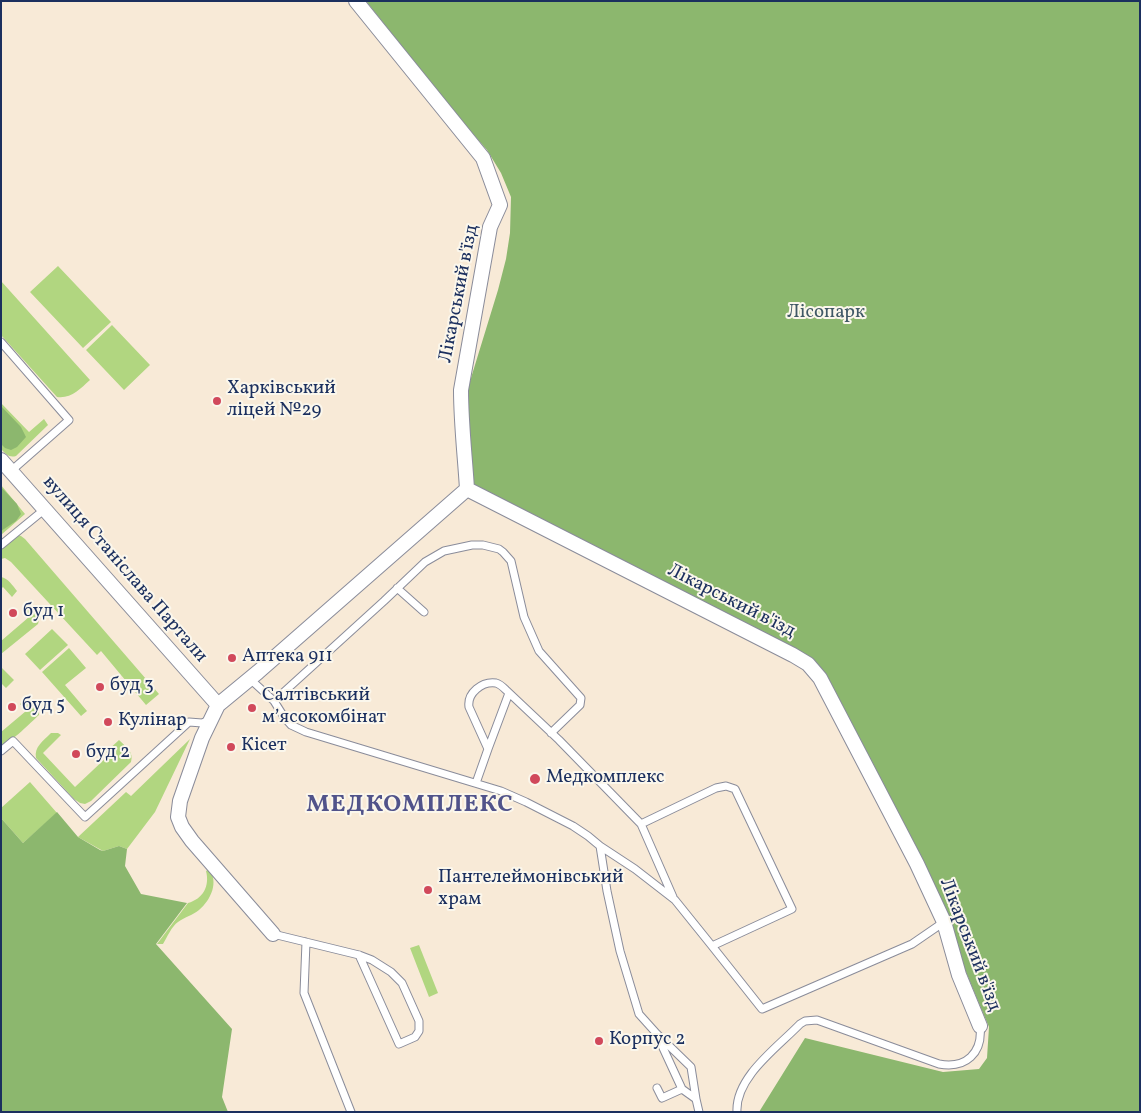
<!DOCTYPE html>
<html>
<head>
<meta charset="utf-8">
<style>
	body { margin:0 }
	#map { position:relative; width:1141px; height:1113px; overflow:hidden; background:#f8ead7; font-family:Vollkorn,serif }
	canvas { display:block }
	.frame { position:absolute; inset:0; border:2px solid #1b2f5e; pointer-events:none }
</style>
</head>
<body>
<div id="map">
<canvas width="1141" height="1113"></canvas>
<div class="frame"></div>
</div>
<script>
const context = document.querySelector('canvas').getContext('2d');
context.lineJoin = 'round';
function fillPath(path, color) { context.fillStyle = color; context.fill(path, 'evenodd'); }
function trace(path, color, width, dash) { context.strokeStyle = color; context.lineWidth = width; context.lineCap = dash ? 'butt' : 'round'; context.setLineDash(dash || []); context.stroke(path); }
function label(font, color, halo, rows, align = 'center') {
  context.font = font + ' Vollkorn,serif'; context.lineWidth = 4; context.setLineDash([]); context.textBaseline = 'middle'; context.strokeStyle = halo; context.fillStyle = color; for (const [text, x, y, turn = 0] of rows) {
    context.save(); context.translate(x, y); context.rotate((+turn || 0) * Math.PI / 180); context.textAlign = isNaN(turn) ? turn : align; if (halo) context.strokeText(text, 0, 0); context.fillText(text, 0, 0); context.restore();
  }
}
fillPath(new Path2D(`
	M 58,266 L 111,322 L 83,348 L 30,292 Z
	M 1,281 L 90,380 C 80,389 71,399 57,397 L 1,335 Z
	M 112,325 L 150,365 L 124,390 L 86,350 Z
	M 1,403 L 29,432 L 44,419 L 48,425 L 16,456 C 9,458 6,454 1,449 Z
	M 1,485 L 25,514 L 1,535 Z
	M 18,535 L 21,536 L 25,539 L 159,694 L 146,705 L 101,651 L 97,655 L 11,562 L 5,558 L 1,559 L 1,548 Z
	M 1,577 C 8,578 13,586 17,591 L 12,597 L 3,587 L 1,589 Z
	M 28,604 C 33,610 42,615 38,624 L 1,654 L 1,641 L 29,617 L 22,609 Z
	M 52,629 L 68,645 L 40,670 L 25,654 Z
	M 69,648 L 86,668 L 65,685 L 87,711 L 81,716 L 42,672 Z
	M 1,667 L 14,680 L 6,688 L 1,683 Z
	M 26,698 L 28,698 L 39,709 L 39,715 C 30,723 13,741 1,746 L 1,732 L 26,711 L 20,704 Z
	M 51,733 L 58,733 L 61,735 L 43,753 L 75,787 L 109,755 L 106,752 L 119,740 C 126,747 134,752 131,762 L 91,801 L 85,804 L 80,803 L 74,799 L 36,758 C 34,747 43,741 51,733 Z
	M 190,739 L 155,812 L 127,849 L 119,846 L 103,851 L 78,837 L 126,792 L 131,796 Z
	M 30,782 L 57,813 L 23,843 L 1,818 L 1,808 Z
	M 209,869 C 219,882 211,900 199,910 C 193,915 185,917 178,922 C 172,926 167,937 163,944 L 157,944 L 188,903 C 203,899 210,886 206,871 Z
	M 419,945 L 438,993 L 429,997 L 410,948 Z`), '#b1d680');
fillPath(new Path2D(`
	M 366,1 L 1140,1 L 1140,1112 L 759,1112 L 805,1038 L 943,1072 L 979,1069 L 987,1058 L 989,1027 L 980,1006 L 966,972 L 917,864 L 806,662 L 473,485 L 465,408 L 467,391 L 498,290 L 506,259 L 510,233 L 511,197 L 501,173 L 487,150 L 452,110 Z
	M 1,406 L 21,427 L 26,437 L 17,447 L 11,450 L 5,448 L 1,444 Z
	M 1,487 L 17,504 L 21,514 L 16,521 L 1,531 Z
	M 57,812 L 78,837 L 100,850 L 103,851 L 119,846 L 127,849 L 125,866 L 141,894 L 187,903 L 156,944 L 232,1029 L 222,1097 L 228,1112 L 1,1112 L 1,818 L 23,843 Z`), '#8cb76e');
const lane = new Path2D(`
	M 1,342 L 69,420 L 11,471
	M 1,545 L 45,509
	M 397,588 L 424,612
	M 250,679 L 274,701 L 284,717 L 291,725 L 306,732 L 501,791 L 526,802 L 573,826 L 588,836 L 600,846 L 607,891 L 620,951 L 639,1014 L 657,1034 L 691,1067 L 696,1099
	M 274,701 L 384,601 L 425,562 L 444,551 L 472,545 L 483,545 L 499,549 L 503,552 L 511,561 L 524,617 L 539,651 L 581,698 L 580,705 L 551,733
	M 488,749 L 509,693
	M 1,751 L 13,741 L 85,817 L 189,722 L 202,723 L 210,720
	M 476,783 L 488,749 L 469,707 C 467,693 482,681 496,683 C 500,684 503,687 506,690 L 559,740 L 641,824 L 673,897
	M 600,846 L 635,869 L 675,900 L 712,946 L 792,909 L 735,789 L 726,786 L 716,788 L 641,824
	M 273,934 L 359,955 L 372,960 L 391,972 L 402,983 L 419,1021 L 419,1031 L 415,1037 L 399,1044 L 359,955
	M 306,942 L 304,993 L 351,1112
	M 712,946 L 762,1009 L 912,944 L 944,922
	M 658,1037 L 682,1089 L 696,1099 L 699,1112
	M 657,1088 L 662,1098 L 682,1089
	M 737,1112 C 735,1077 778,1047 800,1024 L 805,1021 L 817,1020 L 939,1064 C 966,1069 983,1053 980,1026`);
const street = new Path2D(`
	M 356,1 L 483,158 L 500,205 L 490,227 L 461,390 C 461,423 465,456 467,489
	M 1,460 L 218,705
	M 467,489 L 793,655 L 808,664 L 820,678 L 917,864 L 944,922 L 959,975 L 980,1026
	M 273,934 L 192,841 L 182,827 L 178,817 L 180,801 L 202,738 L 218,705 L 258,672 L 467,489`);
trace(lane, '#8a8c9a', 9);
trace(street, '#8a8c9a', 16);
trace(lane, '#fff', 7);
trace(street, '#fff', 14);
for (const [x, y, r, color] of [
	[217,401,5,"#d1495b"],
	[13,613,5,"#d1495b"],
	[232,658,5,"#d1495b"],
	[100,687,5,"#d1495b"],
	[12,707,5,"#d1495b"],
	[252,708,5,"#d1495b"],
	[108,722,5,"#d1495b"],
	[231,747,5,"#d1495b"],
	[76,754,5,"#d1495b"],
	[535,779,6,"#d1495b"],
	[428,890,5,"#d1495b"],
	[599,1041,5,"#d1495b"]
]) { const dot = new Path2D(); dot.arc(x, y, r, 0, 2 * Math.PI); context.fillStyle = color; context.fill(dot); trace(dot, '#fbf7ec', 2); }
label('19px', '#1b2f5e', '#fbf7ec', [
	["Лікарський в'їзд",460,294,-79],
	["вулиця Станіслава Партали",124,570,49],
	["Лікарський в'їзд",731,602,27],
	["Лікарський в'їзд",969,945,69]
]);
label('19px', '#405966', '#fbf7ec', [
	["Лісопарк",826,314]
]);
label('19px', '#1b2f5e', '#fbf7ec', [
	["Харківський",227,390],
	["ліцей №29",227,412],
	["буд 1",23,613],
	["Аптека 911",242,658],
	["буд 3",110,687],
	["Салтівський",262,697],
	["мʼясокомбінат",262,719],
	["буд 5",22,707],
	["Кулінар",118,722],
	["Кісет",241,747],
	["буд 2",86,754],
	["Медкомплекс",546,779],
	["Пантелеймонівський",438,879],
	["храм",438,901],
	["Корпус 2",609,1041]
], 'left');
context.letterSpacing = '1px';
label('bold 24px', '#51538a', '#fbf7ec', [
	["МЕДКОМПЛЕКС",410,807]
]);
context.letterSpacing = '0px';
</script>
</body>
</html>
